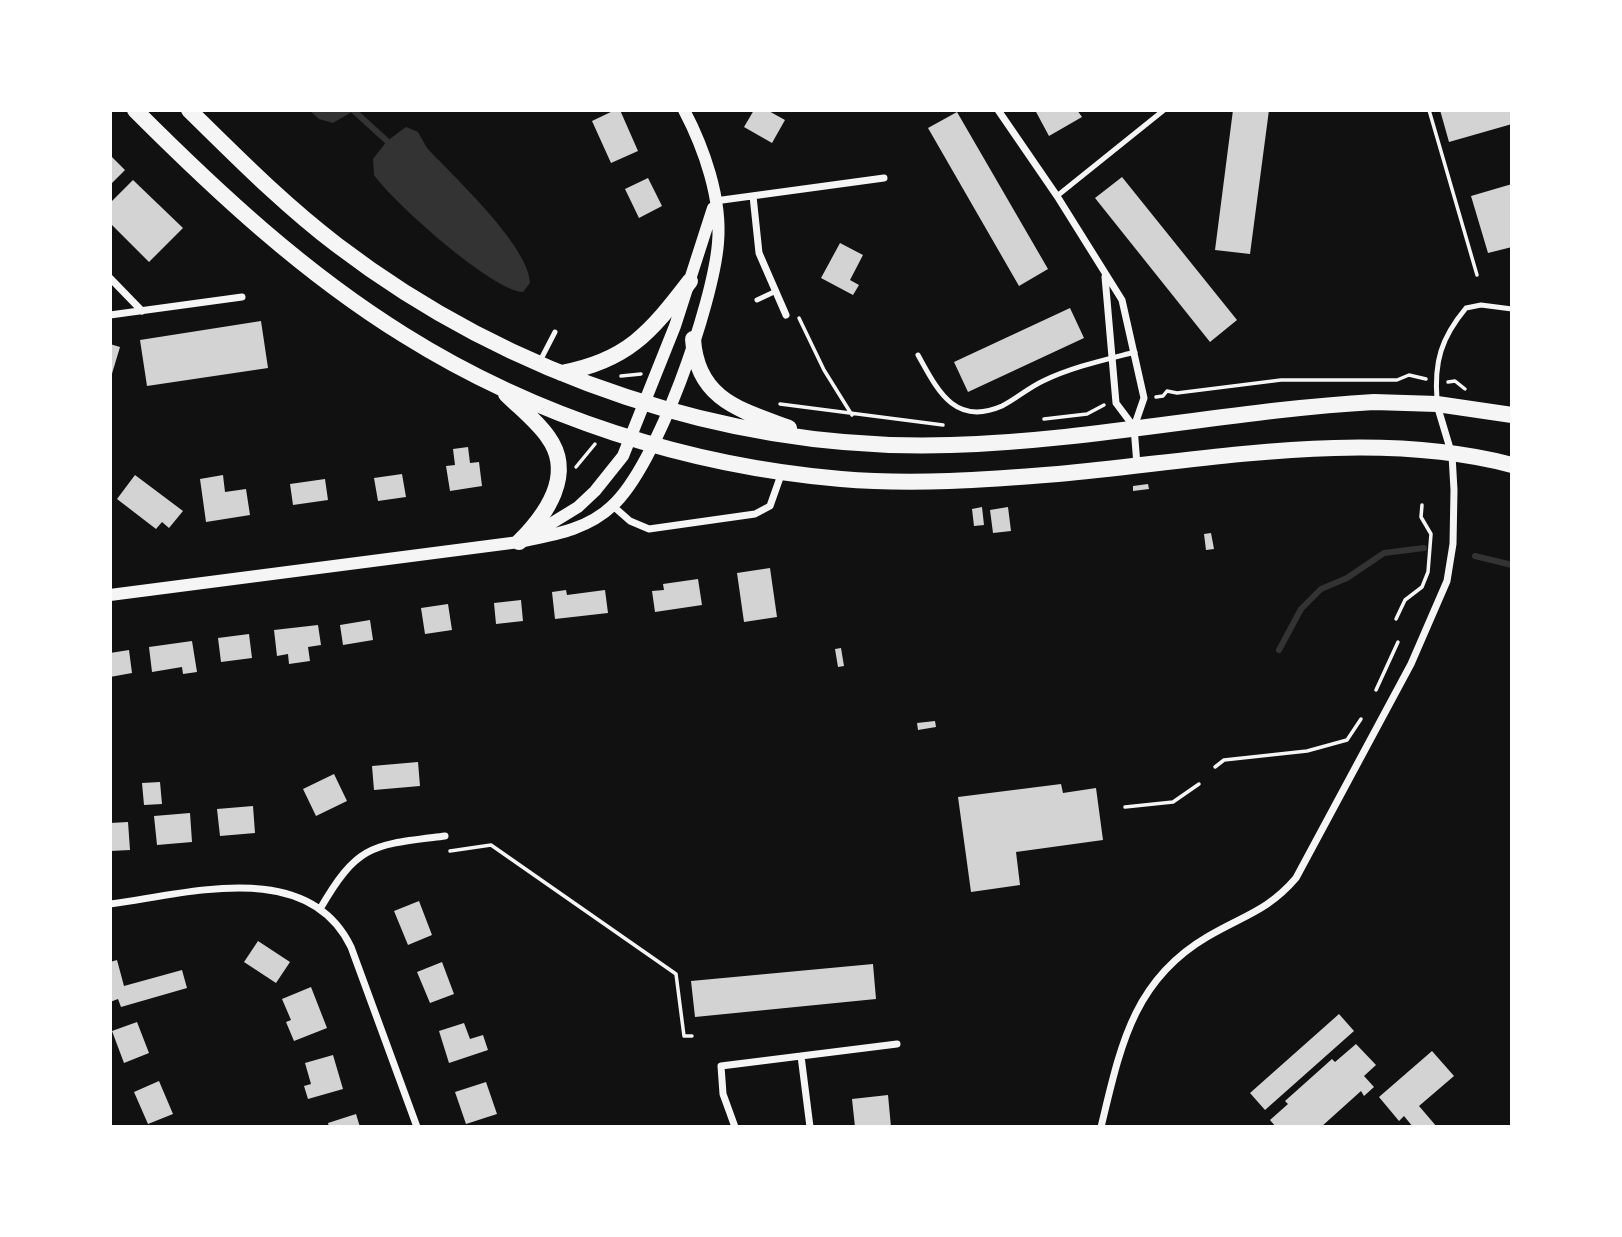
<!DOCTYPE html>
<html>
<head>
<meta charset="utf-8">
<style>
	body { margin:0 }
	#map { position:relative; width:1622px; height:1237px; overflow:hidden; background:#111; font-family:"Roboto Condensed",sans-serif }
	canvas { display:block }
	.frame { position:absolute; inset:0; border:112px solid #fff; pointer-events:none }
</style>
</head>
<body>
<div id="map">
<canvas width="1622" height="1237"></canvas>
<div class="frame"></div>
</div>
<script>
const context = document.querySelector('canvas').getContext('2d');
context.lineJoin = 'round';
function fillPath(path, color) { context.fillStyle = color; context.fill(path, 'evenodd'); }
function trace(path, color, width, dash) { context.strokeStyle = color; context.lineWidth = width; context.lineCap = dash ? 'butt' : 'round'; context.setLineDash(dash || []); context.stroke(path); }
fillPath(new Path2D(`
	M 309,110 L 355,110 L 333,123 L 319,119 Z
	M 406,127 L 418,132 L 427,148 C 454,177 529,246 530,283 L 523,292 C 492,291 393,202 374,175 L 373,159 L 387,141 Z`), '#333');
trace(new Path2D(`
	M 354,111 L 387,141
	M 1475,556 L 1512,565
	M 1279,650 L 1301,609 L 1321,589 L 1347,578 L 1384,553 L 1424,548`), '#333', 6);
fillPath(new Path2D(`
	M 615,110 L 620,110 L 638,151 L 611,163 L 592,121 Z
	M 754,110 L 767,110 L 785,120 L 772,143 L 744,127 Z
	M 1035,110 L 1077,110 L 1082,117 L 1049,136 Z
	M 1233,110 L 1269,110 L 1250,254 L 1215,250 Z
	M 1440,110 L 1512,110 L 1512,124 L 1449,142 Z
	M 957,112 L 1048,269 L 1019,286 L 928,128 Z
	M 110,155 L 125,170 L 110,185 Z
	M 1122,177 L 1237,320 L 1210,342 L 1095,198 Z
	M 648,178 L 662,206 L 639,218 L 625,189 Z
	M 133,180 L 183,228 L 149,262 L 110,223 L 110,203 Z
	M 1512,184 L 1512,247 L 1488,253 L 1471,196 Z
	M 840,243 L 863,255 L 850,280 L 859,285 L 853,295 L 821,278 Z
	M 1070,308 L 1084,338 L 968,392 L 954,362 Z
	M 261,321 L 268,368 L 147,386 L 140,340 Z
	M 110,344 L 120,347 L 111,377 L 110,377 Z
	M 468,447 L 470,463 L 479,462 L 482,486 L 450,491 L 446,466 L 455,465 L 453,449 Z
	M 402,474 L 406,497 L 378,501 L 374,478 Z
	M 135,475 L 183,511 L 169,528 L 162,522 L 156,529 L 117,499 Z
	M 223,475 L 225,492 L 246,489 L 250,515 L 206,522 L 200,479 Z
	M 325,479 L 328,500 L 293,505 L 290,484 Z
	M 1148,484 L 1149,489 L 1133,491 L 1133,486 Z
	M 982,507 L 984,525 L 974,526 L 972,509 Z
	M 1008,507 L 1011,531 L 993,533 L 990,510 Z
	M 1211,533 L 1214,549 L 1206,550 L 1204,534 Z
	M 770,568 L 777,617 L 744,622 L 737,573 Z
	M 698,579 L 702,605 L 655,612 L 652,591 L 664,590 L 663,584 Z
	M 566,590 L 567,595 L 605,590 L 608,613 L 555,619 L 552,592 Z
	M 521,600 L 523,621 L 496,624 L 494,603 Z
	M 448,604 L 452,630 L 425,634 L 421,608 Z
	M 370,620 L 373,640 L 343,645 L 340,625 Z
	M 318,625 L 321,645 L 308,647 L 310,661 L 289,664 L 288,654 L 277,656 L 274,630 Z
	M 249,634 L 252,658 L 221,662 L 218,638 Z
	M 192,641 L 197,672 L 183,674 L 182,667 L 152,672 L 149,647 Z
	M 841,648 L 844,666 L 838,667 L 835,649 Z
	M 129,650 L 132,673 L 110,677 L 110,653 Z
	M 935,721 L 936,727 L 918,730 L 917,723 Z
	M 418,762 L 420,786 L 374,790 L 372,766 Z
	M 334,774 L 347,801 L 316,816 L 303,789 Z
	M 160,782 L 162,804 L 144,805 L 142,783 Z
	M 1061,784 L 1063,793 L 1096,788 L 1103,840 L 1016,852 L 1020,885 L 971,892 L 958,797 Z
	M 253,806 L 255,833 L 220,836 L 217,809 Z
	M 190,813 L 192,842 L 157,845 L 154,816 Z
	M 128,822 L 130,850 L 110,851 L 110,823 Z
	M 419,901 L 432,935 L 408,945 L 394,911 Z
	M 258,941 L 290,962 L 276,983 L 244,962 Z
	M 117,960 L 124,986 L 182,970 L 187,988 L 121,1007 L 118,999 L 110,1002 L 110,962 Z
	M 442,962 L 454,994 L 430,1003 L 417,972 Z
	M 873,964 L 876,999 L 695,1017 L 691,981 Z
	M 311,987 L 327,1028 L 294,1041 L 286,1022 L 291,1020 L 282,999 Z
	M 1339,1014 L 1354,1031 L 1265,1110 L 1250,1093 Z
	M 137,1022 L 149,1053 L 124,1063 L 112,1031 Z
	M 464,1023 L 470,1039 L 483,1035 L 488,1050 L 449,1063 L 439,1031 Z
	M 1356,1044 L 1376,1065 L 1364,1076 L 1374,1087 L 1364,1096 L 1361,1091 L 1321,1127 L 1276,1127 L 1270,1120 L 1288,1104 L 1285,1101 L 1332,1059 L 1335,1062 Z
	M 1432,1051 L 1454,1076 L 1419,1106 L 1437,1127 L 1413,1127 L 1404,1116 L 1399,1121 L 1379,1097 Z
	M 333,1055 L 343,1089 L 308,1099 L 304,1086 L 311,1084 L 305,1063 Z
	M 159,1081 L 173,1114 L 148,1124 L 134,1092 Z
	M 486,1082 L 497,1114 L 466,1124 L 455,1092 Z
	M 888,1095 L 891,1127 L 855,1127 L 852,1099 Z
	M 356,1114 L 360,1127 L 329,1127 L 328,1123 Z`), '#d3d3d3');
trace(new Path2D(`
	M 1429,110 L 1477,275
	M 799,318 L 824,370 L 852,415
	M 621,376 L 641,374
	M 1448,382 L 1455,381 L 1465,389
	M 1156,397 L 1163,396 L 1167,391 L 1177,393 L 1281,380 L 1397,380 L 1409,375 L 1426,379
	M 780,404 L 943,425
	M 1044,419 L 1087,414 L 1104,405
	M 576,467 L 595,444
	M 1396,619 L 1405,600 L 1422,587 L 1428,572 L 1431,534 L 1421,517 L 1422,505
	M 1376,690 L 1398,642
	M 1215,767 L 1224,760 L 1307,751 L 1347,740 L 1361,719
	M 1125,807 L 1173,802 L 1199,784
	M 450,851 L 491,845 L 676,974 L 684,1036 L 692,1036`), '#f5f5f5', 3.5);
trace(new Path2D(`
	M 1057,196 L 1164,110
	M 757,300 L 774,292
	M 918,355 C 937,389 954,427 1002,406 C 1016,399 1028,388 1043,381 C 1072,367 1104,360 1135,352
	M 540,361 L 555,332
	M 1437,400 C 1434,362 1441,338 1466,308 L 1481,305 L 1512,309`), '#f5f5f5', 5);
trace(new Path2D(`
	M 998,110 L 1057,196 L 1122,300 L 1144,398 L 1134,427 L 1137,465
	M 753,196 L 759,253 L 786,315
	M 715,201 L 884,178
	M 1105,277 L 1116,403 L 1134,427
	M 110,278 L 142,311
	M 110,315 L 242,297
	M 613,506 L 630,521 L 649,529 L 755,514 L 770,506 L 782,472
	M 110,904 C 187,894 308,857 351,947 L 417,1127
	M 320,909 C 358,843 373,845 445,836
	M 801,1056 L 810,1127
	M 735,1127 L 723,1094 L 721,1066 L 897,1044
	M 1101,1127 C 1120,1049 1132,981 1207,937 C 1242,916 1268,911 1296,878 L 1411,664 L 1447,581 L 1453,544 L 1454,490 L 1452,455 L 1437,405`), '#f5f5f5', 7);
trace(new Path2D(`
	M 534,534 L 578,507 L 595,491 L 623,456 L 675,326 L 713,208
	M 110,595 L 519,542 C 552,535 587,530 612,506 C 657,466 713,304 718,243 C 722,199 704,148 684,110`), '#f5f5f5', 12);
trace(new Path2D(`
	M 135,110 C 218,193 304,273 404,335 C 535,417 688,466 841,479 C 912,485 986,480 1058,474 C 1203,461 1368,427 1512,465
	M 189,110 C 237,157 283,204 337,245 C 510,377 732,452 951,445 C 1092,441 1233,410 1374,402 L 1437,404 L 1512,415
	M 693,339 C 697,400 741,410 789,428
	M 561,373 C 627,361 650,333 690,281
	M 506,394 C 520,408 537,421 548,437 C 575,474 546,515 519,542`), '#f5f5f5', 16);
</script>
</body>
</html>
